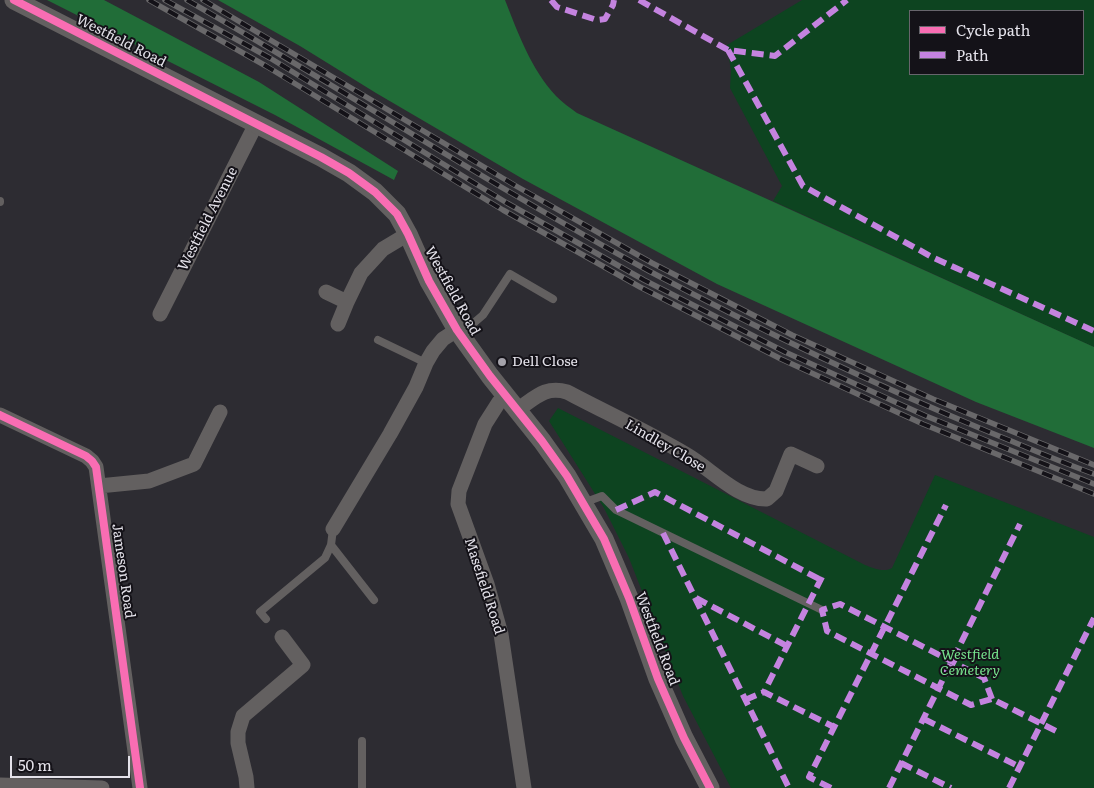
<!DOCTYPE html>
<html>
<head>
<meta charset="utf-8">
<style>
	body { margin:0 }
	#map { position:relative; width:1094px; height:788px; overflow:hidden; background:#2d2c32; font-family:Literata,serif }
	canvas { display:block }
	.legend { position:absolute; left:909px; top:10px; width:175px; height:65px; box-sizing:border-box; background:#141218; border:1px solid #67656c; margin:0; padding:6px 9px; list-style:none; font-size:15px; color:#e4e2ea }
	.legend li { display:flex; align-items:center; gap:10px; height:25px }
	.legend b { width:25px; border:1px solid #67656c }
	.scale { position:absolute; left:10px; top:756px; width:120px; height:22px; box-sizing:border-box; border:2px solid #e4e2ea; border-top:0; padding-left:6px; font-size:15px; line-height:18px; white-space:nowrap; color:#e4e2ea; -webkit-text-stroke:4px #141218; paint-order:stroke }
</style>
</head>
<body>
<div id="map">
<canvas width="1094" height="788"></canvas>
<ul class="legend">
<li><b style="height:6px;background:#f96db3"></b>Cycle path</li>
<li><b style="height:6px;background:#c483df"></b>Path</li>
</ul>
<div class="scale">50 m</div>
</div>
<script>
const context = document.querySelector('canvas').getContext('2d');
context.lineJoin = 'round';
function fillPath(path, color) { context.fillStyle = color; context.fill(path, 'evenodd'); }
function trace(path, color, width, dash) { context.strokeStyle = color; context.lineWidth = width; context.lineCap = dash ? 'butt' : 'round'; context.setLineDash(dash || []); context.stroke(path); }
function label(font, color, halo, rows, align = 'center') {
  context.font = font + ' Literata,serif'; context.lineWidth = 4; context.setLineDash([]); context.textBaseline = 'middle'; context.strokeStyle = halo; context.fillStyle = color; for (const [text, x, y, turn = 0] of rows) {
    context.save(); context.translate(x, y); context.rotate((+turn || 0) * Math.PI / 180); context.textAlign = isNaN(turn) ? turn : align; if (halo) context.strokeText(text, 0, 0); context.fillText(text, 0, 0); context.restore();
  }
}
fillPath(new Path2D(`
	M 802,0 L 1094,0 L 1094,347 L 773,201 L 782,186 L 730,88 L 731,71 L 727,45 ZM 910,11 L 1083,11 L 1083,74 L 910,74 Z
	M 558,408 L 865,565 C 873,568 883,573 892,568 L 935,475 L 1094,537 L 1094,788 L 731,788 L 683,696 L 629,558 L 604,508 L 549,421 Z`), '#0d4420');
fillPath(new Path2D(`
	M 47,0 L 104,0 L 259,82 L 398,171 L 394,180 L 275,115 Z
	M 218,0 L 505,0 C 518,33 531,69 556,96 C 562,102 570,108 577,113 L 1094,347 L 1094,448 L 976,402 L 717,284 L 523,179 L 376,93 L 300,46 Z`), '#216d38');
trace(new Path2D(`
	M 0,202 L 0,201
	M 461,334 L 483,315 L 510,274 L 553,299
	M 378,340 L 426,363
	M 583,503 L 602,496 L 616,510 L 822,610
	M 331,545 L 374,600
	M 266,619 L 260,612 L 325,558 L 331,545 L 333,529
	M 362,741 L 362,788`), '#636060', 8);
trace(new Path2D(`
	M 326,292 L 347,302 L 361,273 L 383,249 L 408,234
	M 160,314 L 256,124
	M 338,324 L 347,302
	M 506,397 L 499,402 L 485,424 L 459,491 L 458,504 L 487,584 L 501,634 L 524,788
	M 517,410 C 534,399 545,385 567,392 C 607,413 648,432 687,455 C 711,469 738,500 767,499 L 776,491 L 791,454 L 817,466
	M 0,415 L 86,456 L 92,461 L 96,467 L 140,788
	M 99,486 L 149,481 L 194,464 L 220,412
	M 333,529 L 390,434 L 416,387 L 426,363 L 433,351 L 443,339 L 457,330
	M 0,785 L 102,788
	M 247,788 L 246,777 L 238,743 L 238,732 L 243,716 L 303,665 L 282,637`), '#636060', 15);
trace(new Path2D(`
	M 14,0 L 321,157 L 349,173 L 375,192 L 397,214 L 408,234 L 429,281 L 457,330 L 490,376 L 542,441 L 567,476 L 604,539 L 629,598 L 658,679 L 684,738 L 710,788`), '#636060', 19);
const rail = new Path2D(`
	M 149,0 L 266,66 L 503,210 L 640,287 L 781,359 L 923,424 L 1094,494
	M 165,0 L 270,58 L 507,203 L 644,280 L 785,352 L 926,416 L 1094,484
	M 187,0 C 342,89 492,186 649,271 C 760,330 873,384 989,432 C 1024,446 1058,461 1094,474
	M 203,0 L 516,186 L 652,263 L 792,335 L 933,399 L 1094,465`);
trace(rail, '#69686a', 5.5);
trace(rail, '#141218', 4, [11]);
trace(new Path2D(`
	M 551,0 L 557,7 L 597,20 L 605,19 L 613,5 L 614,0
	M 639,0 L 728,50 L 775,56 L 847,0
	M 728,50 L 803,186 L 932,257 L 1094,331
	M 616,510 L 655,492 L 821,580
	M 663,533 L 789,788
	M 822,577 L 764,692 L 834,727
	M 696,598 L 787,646
	M 992,699 L 984,678 L 840,604 L 822,610 L 827,631 L 971,705 L 992,699 L 1056,731
	M 745,700 L 764,692
	M 924,719 L 1020,767
	M 901,763 L 951,788
	M 831,788 L 809,777 L 946,505
	M 889,788 L 1020,524
	M 1009,788 L 1094,618`), '#c483df', 6, [12, 6]);
trace(new Path2D(`
	M 14,0 L 321,157 L 349,173 L 375,192 L 397,214 L 408,234 L 429,281 L 457,330 L 490,376 L 542,441 L 567,476 L 604,539 L 629,598 L 658,679 L 684,738 L 710,788
	M 0,415 L 86,456 L 92,461 L 96,467 L 140,788`), '#f96db3', 8);
for (const [x, y, r, color] of [
	[502,362,5,"#a4a2aa"]
]) { const dot = new Path2D(); dot.arc(x, y, r, 0, 2 * Math.PI); context.fillStyle = color; context.fill(dot); trace(dot, '#141218', 2); }
label('14px', '#e4e2ea', '#141218', [
	["Westfield Road",121,41,27],
	["Westfield Avenue",208,219,-63],
	["Westfield Road",452,291,61],
	["Lindley Close",665,446,30],
	["Jameson Road",123,571,82],
	["Masefield Road",484,586,72],
	["Westfield Road",657,639,69]
]);
label('14px', '#e4e2ea', '#141218', [
	["Dell Close",512,362]
], 'left');
label('italic 14px', '#77e48e', '#141218', [
	["Westfield",970,655],
	["Cemetery",970,671]
]);
</script>
</body>
</html>
